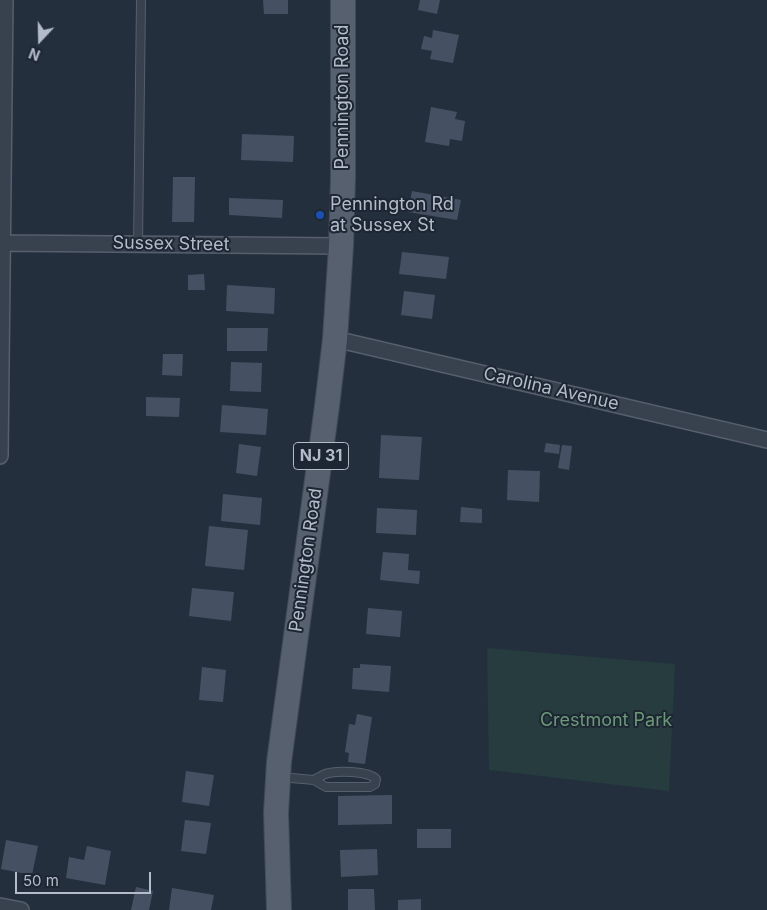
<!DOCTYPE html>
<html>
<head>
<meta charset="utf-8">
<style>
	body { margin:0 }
	#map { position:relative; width:767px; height:910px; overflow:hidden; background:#242f3e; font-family:Inter,sans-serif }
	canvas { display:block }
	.north { position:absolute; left:15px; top:15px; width:50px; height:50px; -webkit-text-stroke:4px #1d2633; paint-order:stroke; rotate:201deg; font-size:14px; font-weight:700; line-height:20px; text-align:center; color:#b4bcc9 }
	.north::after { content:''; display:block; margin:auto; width:18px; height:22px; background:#b4bcc9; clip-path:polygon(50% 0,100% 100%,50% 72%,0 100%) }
	.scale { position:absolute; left:15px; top:872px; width:136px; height:22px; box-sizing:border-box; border:2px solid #b4bcc9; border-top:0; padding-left:6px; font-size:15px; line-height:18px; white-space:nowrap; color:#b4bcc9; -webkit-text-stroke:4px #1d2633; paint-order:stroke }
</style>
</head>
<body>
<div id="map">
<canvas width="767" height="910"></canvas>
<div class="north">N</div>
<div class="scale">50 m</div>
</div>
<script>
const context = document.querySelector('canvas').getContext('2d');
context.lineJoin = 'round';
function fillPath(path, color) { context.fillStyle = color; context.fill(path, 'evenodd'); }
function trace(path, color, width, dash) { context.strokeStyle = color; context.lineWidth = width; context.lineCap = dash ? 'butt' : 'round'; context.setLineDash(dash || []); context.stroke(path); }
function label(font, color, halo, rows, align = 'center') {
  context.font = font + ' Inter,sans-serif'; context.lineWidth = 4; context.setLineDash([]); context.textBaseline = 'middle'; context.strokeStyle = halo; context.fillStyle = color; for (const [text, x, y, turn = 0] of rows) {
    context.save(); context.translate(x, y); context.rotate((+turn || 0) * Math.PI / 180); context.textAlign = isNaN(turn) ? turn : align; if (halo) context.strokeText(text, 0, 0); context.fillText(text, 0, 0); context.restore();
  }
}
fillPath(new Path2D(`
	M 487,648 L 675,664 L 669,791 L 489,770 Z`), '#263c3f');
fillPath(new Path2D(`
	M 263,0 L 288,0 L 288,14 L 264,14 Z
	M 420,0 L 440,0 L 437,14 L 418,10 Z
	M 433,30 L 459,35 L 453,63 L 430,59 L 432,51 L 421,49 L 424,36 L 432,38 Z
	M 431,107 L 457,112 L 455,119 L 465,121 L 462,141 L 450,139 L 449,146 L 425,142 Z
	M 242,134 L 294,136 L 293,162 L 241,160 Z
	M 173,177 L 195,177 L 194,222 L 172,222 Z
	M 412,191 L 461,200 L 457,220 L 408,212 Z
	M 229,198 L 283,200 L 282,218 L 229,215 Z
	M 402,252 L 449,257 L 446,279 L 399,274 Z
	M 204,274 L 205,290 L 188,290 L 188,275 Z
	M 227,285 L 275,288 L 274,314 L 226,311 Z
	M 404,291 L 435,295 L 432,319 L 401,315 Z
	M 227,328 L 268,328 L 267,351 L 227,351 Z
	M 163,354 L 183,354 L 182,376 L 162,375 Z
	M 231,362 L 262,363 L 261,392 L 230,391 Z
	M 146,397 L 180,398 L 179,417 L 146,416 Z
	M 222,405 L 268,409 L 266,435 L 220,432 Z
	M 381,435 L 422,437 L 419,480 L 379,478 Z
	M 546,443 L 560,445 L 559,454 L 544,452 Z
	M 239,444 L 261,447 L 257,476 L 236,473 Z
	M 562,445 L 572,446 L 569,470 L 558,468 Z
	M 508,470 L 540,471 L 539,502 L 507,500 Z
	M 223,494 L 262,498 L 260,525 L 221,521 Z
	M 461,507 L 482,509 L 482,523 L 460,522 Z
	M 377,508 L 417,510 L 416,535 L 376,533 Z
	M 209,526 L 248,530 L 244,570 L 205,566 Z
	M 383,552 L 409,554 L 408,570 L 420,571 L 419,584 L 380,580 Z
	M 192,588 L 234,592 L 231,621 L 189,616 Z
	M 368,608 L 402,611 L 400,637 L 366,634 Z
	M 360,664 L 391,666 L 389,692 L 352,689 L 353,668 L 360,668 Z
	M 202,667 L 226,670 L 223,702 L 199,700 Z
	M 357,714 L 372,717 L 365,764 L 348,762 L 349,753 L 345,752 L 349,724 L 355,725 Z
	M 186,771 L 214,775 L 209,806 L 182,802 Z
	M 392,795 L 392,824 L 338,825 L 338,796 Z
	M 185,820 L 211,823 L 206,854 L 181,851 Z
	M 417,829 L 451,829 L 451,848 L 417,848 Z
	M 6,840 L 38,846 L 32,875 L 1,869 Z
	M 87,846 L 111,851 L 105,885 L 66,878 L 69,857 L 84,860 Z
	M 377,849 L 378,875 L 341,877 L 340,850 Z
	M 136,887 L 153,891 L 149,910 L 131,910 Z
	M 172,888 L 214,895 L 211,910 L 169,910 Z
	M 348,889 L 374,889 L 375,910 L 348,910 Z
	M 421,899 L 421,910 L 398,910 L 398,900 Z`), '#455162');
const service = new Path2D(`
	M 138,244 L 141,0
	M 280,777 L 314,780 L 326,787 L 370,787 L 375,784 L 376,779 C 368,771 336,770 325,774 C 321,776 317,778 314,780`);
const minor = new Path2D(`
	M 0,243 L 341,246
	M 335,339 L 767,440
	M 0,456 L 5,0
	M 0,906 L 21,910`);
const primary = new Path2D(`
	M 279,910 L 276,813 L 279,762 L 327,406 L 335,339 L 341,246 L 343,179 L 343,0`);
trace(service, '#565f6c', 10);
trace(minor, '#565f6c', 18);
trace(primary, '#414a57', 26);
trace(service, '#38414e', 8);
trace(minor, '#38414e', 15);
trace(primary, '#56606e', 24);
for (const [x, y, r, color] of [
	[320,215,5,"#1a4fb4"]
]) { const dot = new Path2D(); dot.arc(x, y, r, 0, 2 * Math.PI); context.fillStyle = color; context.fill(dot); trace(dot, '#1d2633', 2); }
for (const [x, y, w] of [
	[321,456,55]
]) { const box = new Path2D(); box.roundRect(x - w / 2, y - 13.5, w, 27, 4); context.fillStyle = '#1d2633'; context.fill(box); trace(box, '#b4bcc9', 1); }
label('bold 16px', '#b4bcc9', null, [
	["NJ 31",321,456]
]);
label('18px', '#b4bcc9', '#1d2633', [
	["Pennington Road",343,97,-90],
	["Sussex Street",171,244,1],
	["Carolina Avenue",551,389,13],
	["Pennington Road",306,560,-82]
]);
label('18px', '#b4bcc9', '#1d2633', [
	["Pennington Rd",330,205],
	["at Sussex St",330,226]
], 'left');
label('18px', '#6b9a76', '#1d2633', [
	["Crestmont Park",606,721]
]);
</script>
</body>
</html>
